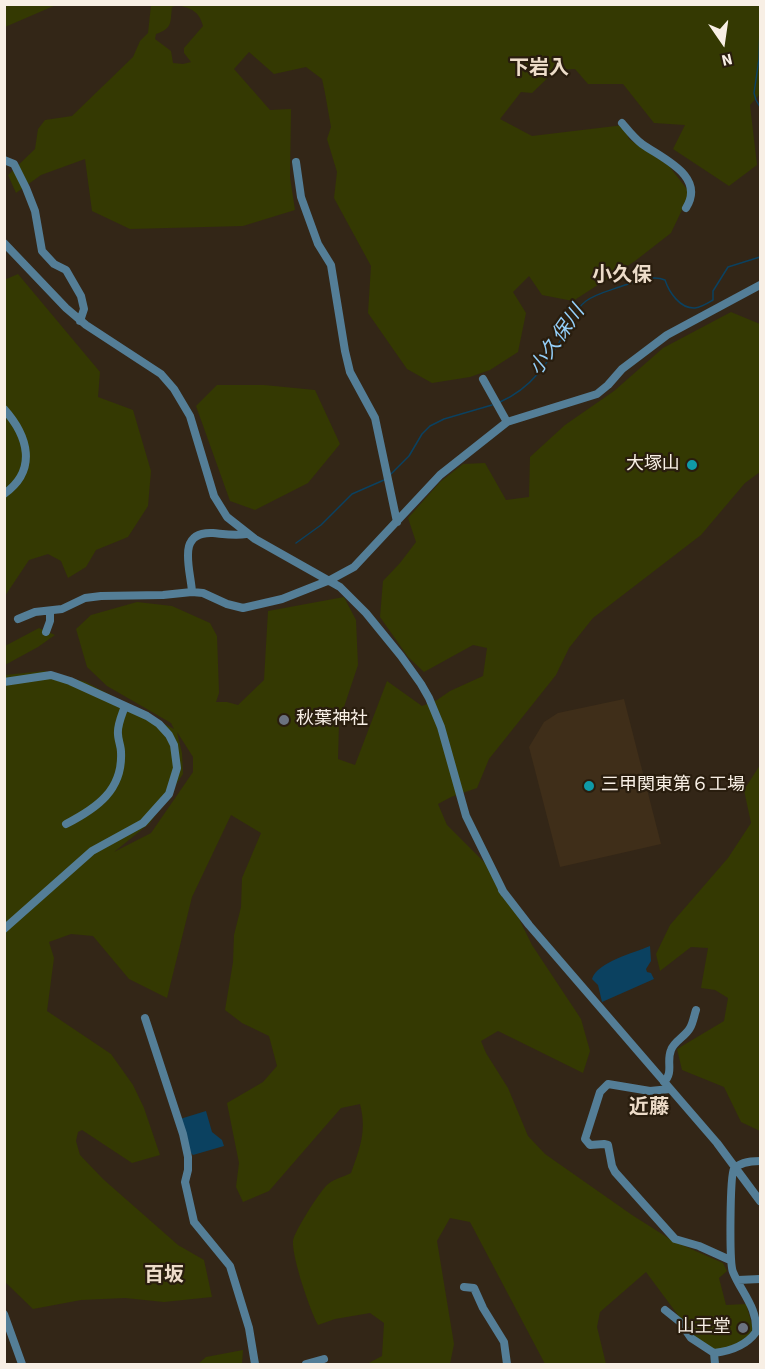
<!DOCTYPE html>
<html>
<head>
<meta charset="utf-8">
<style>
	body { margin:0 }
	#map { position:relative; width:765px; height:1369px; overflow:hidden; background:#332617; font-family:"Source Sans 3",sans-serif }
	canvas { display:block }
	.frame { position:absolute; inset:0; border:6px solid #f8efe5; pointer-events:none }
	.north { position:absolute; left:693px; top:12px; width:60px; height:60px; -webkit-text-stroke:4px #291d0e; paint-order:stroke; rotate:167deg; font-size:16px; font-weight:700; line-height:24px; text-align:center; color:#f8efe5 }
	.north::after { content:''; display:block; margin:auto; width:21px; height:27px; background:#f8efe5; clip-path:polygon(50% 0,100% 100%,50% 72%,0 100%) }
</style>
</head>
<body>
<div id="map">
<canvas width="765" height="1369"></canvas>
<div class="frame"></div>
<div class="north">N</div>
</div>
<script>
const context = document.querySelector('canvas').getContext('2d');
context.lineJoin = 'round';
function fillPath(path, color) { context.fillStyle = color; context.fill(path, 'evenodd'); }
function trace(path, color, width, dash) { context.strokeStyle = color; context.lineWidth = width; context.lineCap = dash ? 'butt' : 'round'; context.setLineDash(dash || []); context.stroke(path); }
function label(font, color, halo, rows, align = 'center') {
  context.font = font + ' "Source Sans 3","Noto Sans JP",sans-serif'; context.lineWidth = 4.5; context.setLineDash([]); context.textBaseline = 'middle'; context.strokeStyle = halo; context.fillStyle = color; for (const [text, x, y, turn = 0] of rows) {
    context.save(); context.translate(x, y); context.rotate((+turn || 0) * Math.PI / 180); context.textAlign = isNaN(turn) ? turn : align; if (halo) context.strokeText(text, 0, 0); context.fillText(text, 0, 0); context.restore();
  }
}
fillPath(new Path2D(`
	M 624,699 L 661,844 L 560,867 L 529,747 L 544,722 L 558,713 Z`), '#3f2e19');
fillPath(new Path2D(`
	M 5,4 L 56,4 L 56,5 L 5,27 Z
	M 151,5 L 760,5 L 760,94 L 750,105 L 757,165 L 729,186 L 673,149 L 685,125 L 654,123 L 623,84 L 588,84 L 575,69 L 556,70 L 532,93 L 521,92 L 500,119 L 532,136 L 624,125 L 629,139 L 669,166 L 690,193 L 671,233 L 635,261 L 573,301 L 542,295 L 529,276 L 513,292 L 526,313 L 518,352 L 490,370 L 470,377 L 432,383 L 407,369 L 368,313 L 371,266 L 334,198 L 337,172 L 327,139 L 331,127 L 325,93 L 322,79 L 306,67 L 274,74 L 249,52 L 234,69 L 270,110 L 291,109 L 290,177 L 295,210 L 243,226 L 130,229 L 92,211 L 85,159 L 41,175 L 16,193 L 8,175 L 35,149 L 38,129 L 45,120 L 72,116 L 133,57 L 140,41 L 148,33 ZM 178,5 C 192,9 199,11 203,26 L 184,48 L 184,53 L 191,62 L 183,64 L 173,63 L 171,51 L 155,39 L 156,34 C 173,28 170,23 172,7 Z
	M 18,274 L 100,372 L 98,397 L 133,410 L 151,471 L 148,506 L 128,537 L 96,550 L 86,567 L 68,578 L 61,561 L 48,554 L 29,560 L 5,596 L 4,280 Z
	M 731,312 L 760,324 L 760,472 L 745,483 L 701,535 L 593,618 L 569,648 L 556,675 L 489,759 L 477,788 L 451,797 L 438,804 L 447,825 L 498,876 L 532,945 L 581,1019 L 590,1051 L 583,1073 L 498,1031 L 481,1041 L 486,1053 L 508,1088 L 528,1136 L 545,1154 L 632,1215 L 673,1241 L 723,1263 L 727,1271 L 719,1278 L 726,1305 L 746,1304 L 753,1328 L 750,1335 L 744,1340 L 722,1350 L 705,1347 L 689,1330 L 646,1272 L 600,1312 L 597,1327 L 606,1364 L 545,1364 L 470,1222 L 450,1218 L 437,1241 L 454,1344 L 450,1364 L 367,1364 L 382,1356 L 384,1323 L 370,1313 L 335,1319 L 318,1325 C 310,1310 292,1258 293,1241 C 294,1232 319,1193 326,1186 C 331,1180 343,1177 351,1173 C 360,1148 367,1131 360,1104 L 341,1108 L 269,1191 L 243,1202 L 236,1187 L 239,1163 L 227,1103 L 263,1082 L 277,1066 L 269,1036 L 242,1023 L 225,1010 L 233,962 L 234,935 L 241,907 L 242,878 L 261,833 L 231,815 L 192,897 L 167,998 L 129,979 L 93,936 L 71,934 L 49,942 L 54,958 L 47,1011 L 111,1054 L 133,1085 L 144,1108 L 160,1155 L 132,1163 L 82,1130 L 78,1132 L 76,1141 L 80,1155 L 103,1179 L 178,1245 L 204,1260 L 212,1297 L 164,1302 L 125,1298 L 81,1300 L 33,1309 L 5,1282 L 5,675 L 44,671 L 86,682 L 174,729 L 171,723 L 107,686 L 87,667 L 76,629 L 91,615 L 137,602 L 172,606 L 210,623 L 217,636 L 219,693 L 216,702 L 227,702 L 238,705 L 264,680 L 268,611 L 344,597 L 356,620 L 358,665 L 339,722 L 338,759 L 355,765 L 387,681 L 422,706 L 437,700 L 450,691 L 483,676 L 487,648 L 473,645 L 424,672 L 408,657 L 380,617 L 383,581 L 400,563 L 416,542 L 408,518 L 440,482 L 463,464 L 485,463 L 506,500 L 529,497 L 530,457 L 565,425 L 614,391 L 663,348 ZM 177,732 L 193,757 L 193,772 L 151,833 L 114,852 L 150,823 L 183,774 L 182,753 Z
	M 217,385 L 264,385 L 315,390 L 340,444 L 308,483 L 255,510 L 230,501 L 196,406 Z
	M 39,628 L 55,635 L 38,647 L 5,665 L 5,646 Z
	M 760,765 L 760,1131 L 741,1122 L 724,1087 L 682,1070 L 677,1049 L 724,1021 L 728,998 L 715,990 L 701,988 L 708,948 L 691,947 L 660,971 L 656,954 L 670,925 L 728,858 L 751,823 L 744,790 Z
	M 243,1350 L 242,1364 L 198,1364 L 206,1357 Z`), '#343902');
fillPath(new Path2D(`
	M 650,946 L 651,961 L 646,969 L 647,972 L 651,973 L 654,979 L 602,1002 L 598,985 L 592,979 C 597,962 634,953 650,946 Z
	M 206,1111 L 212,1132 L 222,1140 L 224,1146 L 193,1155 L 191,1153 L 180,1119 Z`), '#0b4160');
trace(new Path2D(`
	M 760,28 L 759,59 L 754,93 L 756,100 L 760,107
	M 500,402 C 532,388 549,362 565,332 C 571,322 576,308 586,301 C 597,293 612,290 625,285 C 637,281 653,275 665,280 C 669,292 680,309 695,308 C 702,307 708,303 713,300 L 713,291 L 728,267 L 760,257
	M 390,475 L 409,456 L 422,434 L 430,426 L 444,419 L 492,405
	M 296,543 L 321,525 L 352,494 L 384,480`), '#0b4160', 1.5);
trace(new Path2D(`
	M 622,123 C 628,130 634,138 642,144 C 663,159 706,176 686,208
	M 4,160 L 14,164 L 26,188 L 35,211 L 42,251 L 54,264 L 66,270 L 81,296 L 84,309 L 80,321
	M 296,162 L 301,197 L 318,244 L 331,265 L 345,351 L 350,372 L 375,418 L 397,522
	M 4,243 L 66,308 L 86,325 L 161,374 L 174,389 L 190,416 L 214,496 L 227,517 L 255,539 L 340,587 L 366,613 L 401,656 L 421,684 L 429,698 L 441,727 L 466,816 L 504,893
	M 483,379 L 507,422
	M 4,409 C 28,436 38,470 4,494
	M 192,592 C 191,570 175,531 213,533 C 224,534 235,536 246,534
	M 18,619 L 35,612 L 62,609 L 85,598 L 101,596 L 163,595 L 192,592 L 203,593 L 227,604 L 243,608 L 282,599 L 330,580 L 354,567 L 440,475 L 507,422 L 597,394 L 608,385 L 622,369 L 667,335 L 760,285
	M 46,632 L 50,621 L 50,612
	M 4,682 L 51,675 L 70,681 L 147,716 L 159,724 L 169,735 L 174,745 L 177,768 L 169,794 L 143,823 L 92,851 L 4,929
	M 66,824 C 97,808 123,790 121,752 C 121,746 118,740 118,734 C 117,725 122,715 125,706
	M 502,890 L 529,925 L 717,1143 L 760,1201
	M 145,1018 L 183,1134 L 188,1157 L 188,1170 L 185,1182 L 194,1222 L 230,1266 L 249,1328 L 255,1364
	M 664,1082 C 674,1072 666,1062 671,1050 C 674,1041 685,1037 690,1028 C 693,1023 694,1016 696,1010
	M 670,1089 L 650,1091 L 608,1084 L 600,1092 L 585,1139 L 590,1145 L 604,1144 L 608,1145 L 612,1166 L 615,1172 L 675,1239 L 699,1246 L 730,1260
	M 738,1280 L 760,1279
	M 464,1287 L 474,1288 L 483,1308 L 504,1342 L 507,1364
	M 665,1310 L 680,1322 L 691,1338 L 714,1353 C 731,1351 746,1346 756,1332 C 758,1308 741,1292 733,1272 C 729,1263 730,1175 734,1169 C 740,1162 752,1161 760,1161
	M 4,1314 L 22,1364
	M 714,1353 L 715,1364
	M 306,1364 L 324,1359`), '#547e97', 8);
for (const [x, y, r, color] of [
	[692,465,6,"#0f9aa8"],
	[284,720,6,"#6b7280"],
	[589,786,6,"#0f9aa8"],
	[743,1328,6,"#6b7280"]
]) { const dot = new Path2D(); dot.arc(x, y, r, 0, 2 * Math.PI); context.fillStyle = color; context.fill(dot); trace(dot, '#291d0e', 2); }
label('18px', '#f8efe5', '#291d0e', [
	["大塚山",680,465],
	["秋葉神社",296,720,"left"],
	["三甲関東第６工場",601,786,"left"],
	["山王堂",731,1328]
], 'right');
label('bold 20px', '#eddcc9', '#291d0e', [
	["下岩入",539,70],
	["小久保",622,277],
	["近藤",649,1109],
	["百坂",164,1277]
]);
label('italic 20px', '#94cff9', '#291d0e', [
	["小久保川",558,341,-55]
]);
</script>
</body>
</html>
